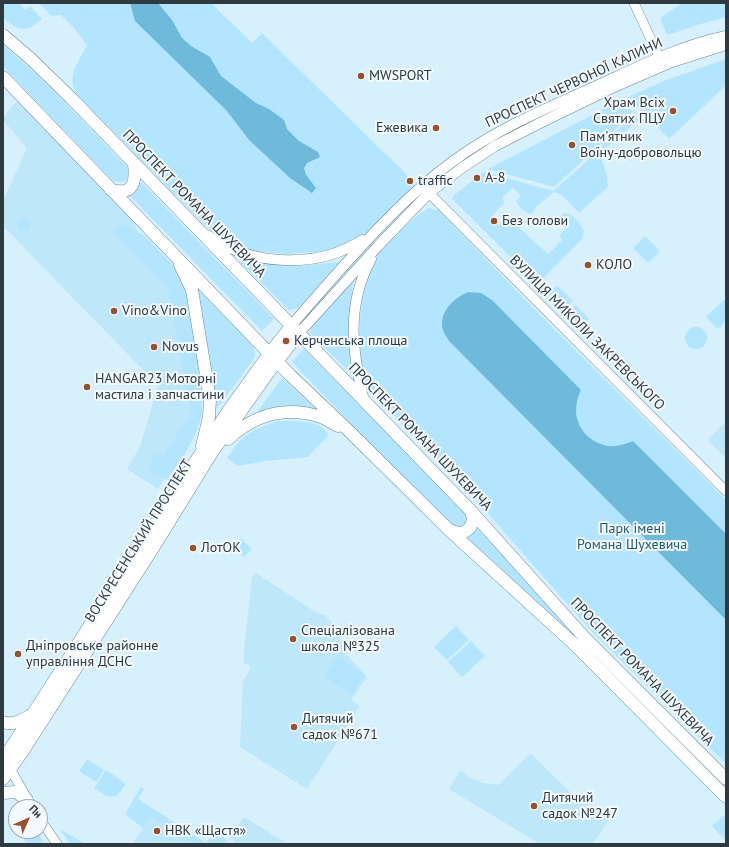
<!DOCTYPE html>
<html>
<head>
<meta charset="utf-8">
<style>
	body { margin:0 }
	#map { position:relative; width:729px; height:847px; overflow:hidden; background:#d6f0fc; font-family:"PT Sans",sans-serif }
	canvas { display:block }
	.frame { position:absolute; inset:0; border:4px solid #2e3a40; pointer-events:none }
	.north { position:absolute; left:8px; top:799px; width:40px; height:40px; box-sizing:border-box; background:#f3f9fc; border:1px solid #a4adb1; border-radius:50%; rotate:45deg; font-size:11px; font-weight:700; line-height:16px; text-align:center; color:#2e3a40 }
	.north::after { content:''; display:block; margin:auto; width:14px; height:18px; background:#98512a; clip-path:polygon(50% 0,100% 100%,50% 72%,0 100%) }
</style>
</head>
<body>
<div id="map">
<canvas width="729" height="847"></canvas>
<div class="frame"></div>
<div class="north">Пн</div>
</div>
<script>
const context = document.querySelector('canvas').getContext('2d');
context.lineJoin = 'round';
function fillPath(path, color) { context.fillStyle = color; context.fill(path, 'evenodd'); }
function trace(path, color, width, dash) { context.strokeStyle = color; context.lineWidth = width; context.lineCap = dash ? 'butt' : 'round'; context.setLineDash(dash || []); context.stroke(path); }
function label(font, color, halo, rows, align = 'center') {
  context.font = font + ' "PT Sans",sans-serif'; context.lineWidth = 4; context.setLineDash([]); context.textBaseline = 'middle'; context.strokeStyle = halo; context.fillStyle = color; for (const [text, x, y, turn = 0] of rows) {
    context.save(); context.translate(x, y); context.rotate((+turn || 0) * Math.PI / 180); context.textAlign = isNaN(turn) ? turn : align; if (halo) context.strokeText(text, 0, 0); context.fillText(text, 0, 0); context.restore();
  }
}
fillPath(new Path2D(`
	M 17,101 L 133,219 L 138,234 L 175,273 L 198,419 L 158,489 L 127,469 L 140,447 L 158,385 L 3,226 L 3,201 L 27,148 L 3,120 L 3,118 Z
	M 726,421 L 726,458 L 707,440 Z
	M 256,573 L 317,613 L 325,615 L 335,625 L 344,652 L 367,677 L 351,700 L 360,706 L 307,789 L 240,747 L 243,682 L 251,667 L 243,662 L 252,577 Z
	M 530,753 L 572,794 L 609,819 L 598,837 L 592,844 L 540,844 L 449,789 L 460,771 L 475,780 L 484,783 L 498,785 Z
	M 151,816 L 193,844 L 133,844 Z
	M 244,817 L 288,844 L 232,844 L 234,841 L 230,837 Z`), '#bee7fa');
fillPath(new Path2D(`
	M 3,3 L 19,3 L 25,10 L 30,6 L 42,19 C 24,34 20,31 3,18 Z
	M 39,3 L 213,3 L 218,10 L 252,43 L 262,33 L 403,171 L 415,185 L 367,232 L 358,239 L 332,251 L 287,254 L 252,251 L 233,244 L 217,235 L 202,222 L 77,95 C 66,76 78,63 87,45 L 74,28 L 61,15 L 51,16 Z
	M 682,3 L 726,3 L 726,17 L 704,23 L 667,35 L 660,18 Z
	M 3,45 C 48,82 88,127 129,169 C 129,181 123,185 112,180 L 10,74 L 3,66 Z
	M 726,59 L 726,85 L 705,105 L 705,107 L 704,106 L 669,139 L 628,97 L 666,80 Z
	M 621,100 L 633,112 L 603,142 L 554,187 L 488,169 Z
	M 634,114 L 639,120 L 605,149 L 602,160 L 607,176 L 608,187 L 579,213 L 562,195 L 554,192 L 538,205 L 531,214 C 524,212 519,207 516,201 L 521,196 L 513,187 L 502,198 L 505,202 L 491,217 L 499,225 L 507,217 L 548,254 L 562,240 L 559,236 L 570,225 L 561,216 L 565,213 C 574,214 580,223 584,231 L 582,239 L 538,284 L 452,199 L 453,196 L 484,172 L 553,191 L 586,162 Z
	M 138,179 L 274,319 L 262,331 L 126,192 Z
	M 429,208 L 439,210 L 528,303 L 726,500 L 726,764 L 591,631 L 463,485 L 377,398 C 371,390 365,382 362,372 C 356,344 360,289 373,264 C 384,243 409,220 429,208 Z
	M17 225a7 7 0 1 1 14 0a7 7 0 1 1-14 0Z
	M 122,225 L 128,225 L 145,236 L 170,262 L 181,275 L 188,291 L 202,395 L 202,414 L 198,428 L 189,447 L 167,480 L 149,471 L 155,453 L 164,455 L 191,413 L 168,288 L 112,232 L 116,228 Z
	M 645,236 L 660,251 L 648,263 L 633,248 Z
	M 239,261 C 272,267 305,266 339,262 L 299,308 L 289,310 Z
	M 353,280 C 350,312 349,343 352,375 L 311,334 L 311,327 Z
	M 557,285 L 573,301 L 564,309 L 548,293 Z
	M 197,289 L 252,344 L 254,349 L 255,357 L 216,410 L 216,397 L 213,380 Z
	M 726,298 L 726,321 L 718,329 L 706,317 Z
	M 576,305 L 589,319 L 581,327 L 567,313 Z
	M685 338a11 11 0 1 1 22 0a11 11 0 1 1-22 0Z
	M 304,349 L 468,515 L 465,526 L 453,527 L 369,443 L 292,362 Z
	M 282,378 L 316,410 L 271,409 L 257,412 Z
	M 278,421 C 292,421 307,420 320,426 C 323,428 326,432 329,435 L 308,457 L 266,461 L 238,466 L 227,458 C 243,434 251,430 278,421 Z
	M 478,523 L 577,638 L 464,538 L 473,533 Z
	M 241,538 L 252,549 L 244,557 L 233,546 Z
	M 456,626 L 469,640 L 447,660 L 434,647 Z
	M 471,641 L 485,656 L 462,677 L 448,662 Z
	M 338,656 L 365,675 L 351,695 L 324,676 Z
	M 87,759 L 104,770 L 96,782 L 79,771 Z
	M 106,770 L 126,784 C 115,802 111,799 94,788 Z
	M 141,787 L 144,789 L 138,799 L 206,843 L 212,833 L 217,831 L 230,844 L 193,844 L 151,817 L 143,828 L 125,814 Z
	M 724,815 L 726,817 L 726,841 L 712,826 Z
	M 60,829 L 85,844 L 70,844 Z
	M 27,831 L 36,831 L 45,844 L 25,844 L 24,838 L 28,833 Z`), '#b3e6fe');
fillPath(new Path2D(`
	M 130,3 L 158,3 L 172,20 L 182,38 L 191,46 L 210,57 L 221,76 L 256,103 L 269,109 L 284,120 L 287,129 L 299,141 L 318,152 L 320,157 L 307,163 L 304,168 L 306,175 L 316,188 L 312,193 L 290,178 L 249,140 L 227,111 L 135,21 Z
	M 468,292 L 481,293 L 492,300 L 581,390 C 578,396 576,403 576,411 C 576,428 591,444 609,446 C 617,447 625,444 633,441 L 726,534 L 726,620 L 449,341 C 447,337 444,334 443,330 C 438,312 454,298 468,292 Z`), '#6fbadb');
const tertiary = new Path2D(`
	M 634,3 L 662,63
	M 429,193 L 726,491
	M 8,765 L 32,807
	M 40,819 L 57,844`);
const secondary = new Path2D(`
	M 209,236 C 252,266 318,269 362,240
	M 292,325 C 307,307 323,289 339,271 C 374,232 410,193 452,162 C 497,128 554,105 605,82 C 644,64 683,45 726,36
	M 299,333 L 378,246 L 429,193 L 463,167 L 495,146 L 540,123 L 612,88 L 672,62 L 726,45
	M 364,401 C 352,352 346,305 371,259`);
const primary = new Path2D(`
	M 3,35 L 31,59 L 71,98 L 471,511 L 584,637 L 726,779
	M 3,77 L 290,375 L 350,432 L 449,530 L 575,645 L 726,797
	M 111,190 C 134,196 136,181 134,164
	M 180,265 L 192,290 L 210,399 L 209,417 L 202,446
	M 228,439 C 254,415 284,406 318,416 C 325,418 332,423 338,426
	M 450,530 C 465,538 477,526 471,511
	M 3,722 C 13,726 22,720 31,715
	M 3,760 L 228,411 L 269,354 L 292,325
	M 3,779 L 23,751 L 155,545 L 211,454 L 268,373 L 299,333
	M 3,793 L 16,792 L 27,800`);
trace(tertiary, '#688694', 10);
trace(secondary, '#688694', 11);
trace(primary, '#688694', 13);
trace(tertiary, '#fff', 9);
trace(secondary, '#fff', 10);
trace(primary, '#fff', 12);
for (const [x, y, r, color] of [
	[361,76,4,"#98512a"],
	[673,111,4,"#98512a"],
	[436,128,4,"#98512a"],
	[572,145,4,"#98512a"],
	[477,178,4,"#98512a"],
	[410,181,4,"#98512a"],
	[494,221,4,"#98512a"],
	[588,265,4,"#98512a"],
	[114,311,4,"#98512a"],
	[286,341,4,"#98512a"],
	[154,347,4,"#98512a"],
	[87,387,4,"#98512a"],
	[193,548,4,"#98512a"],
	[293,639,4,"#98512a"],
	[18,654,4,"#98512a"],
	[294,727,4,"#98512a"],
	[534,806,4,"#98512a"],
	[157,831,4,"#98512a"]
]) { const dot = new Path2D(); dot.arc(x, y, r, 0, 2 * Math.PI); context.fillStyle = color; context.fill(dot); trace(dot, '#f3f9fc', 1.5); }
label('14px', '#2e3a40', '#f3f9fc', [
	["MWSPORT",369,76],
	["Храм Всіх",665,103,"right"],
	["Святих ПЦУ",665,119,"right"],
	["Ежевика",428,128,"right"],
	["Пам'ятник",580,137],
	["Воїну-добровольцю",580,153],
	["А-8",485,178],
	["traffic",418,181],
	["Без голови",502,221],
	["КОЛО",596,265],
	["Vino&Vino",122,311],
	["Керченська площа",294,341],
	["Novus",162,347],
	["HANGAR23 Моторні",95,379],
	["мастила і запчастини",95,395],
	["ЛотОК",201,548],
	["Спеціалізована",301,631],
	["школа №325",301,647],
	["Дніпровське районне",26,646],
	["управління ДСНС",26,662],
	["Дитячий",302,719],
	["садок №671",302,735],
	["Дитячий",542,798],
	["садок №247",542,814],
	["НВК «Щастя»",165,831]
], 'left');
label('14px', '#2e3a40', '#f3f9fc', [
	["ПРОСПЕКТ ЧЕРВОНОЇ КАЛИНИ",574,83,-25],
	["ПРОСПЕКТ РОМАНА ШУХЕВИЧА",194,204,46],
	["ВУЛИЦЯ МИКОЛИ ЗАКРЕВСЬКОГО",587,333,45],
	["ПРОСПЕКТ РОМАНА ШУХЕВИЧА",420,437,46],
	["ВОСКРЕСЕНСЬКИЙ ПРОСПЕКТ",139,541,-58],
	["ПРОСПЕКТ РОМАНА ШУХЕВИЧА",642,672,46]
]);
label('14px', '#205c73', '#f3f9fc', [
	["Парк імені",632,529],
	["Романа Шухевича",632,545]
]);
</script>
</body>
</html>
